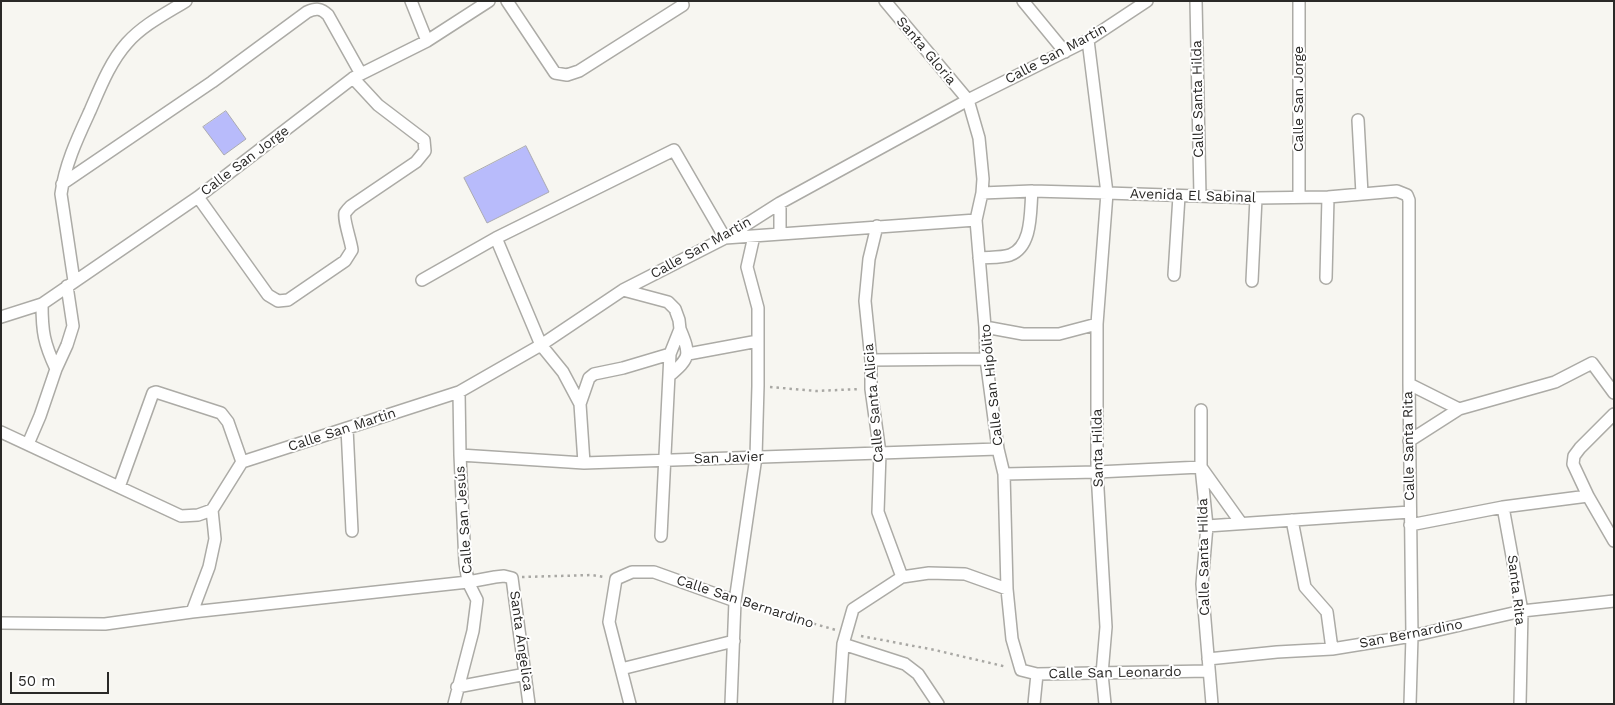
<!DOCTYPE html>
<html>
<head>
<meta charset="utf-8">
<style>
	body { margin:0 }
	#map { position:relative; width:1615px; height:705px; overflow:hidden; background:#f7f6f1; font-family:"Work Sans",sans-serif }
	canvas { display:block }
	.frame { position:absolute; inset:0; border:2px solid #2a2927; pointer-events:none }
	.scale { position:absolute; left:10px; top:672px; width:99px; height:22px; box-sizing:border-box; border:2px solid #2a2927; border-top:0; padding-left:6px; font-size:15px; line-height:18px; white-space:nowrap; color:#2a2927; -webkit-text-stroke:4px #fff; paint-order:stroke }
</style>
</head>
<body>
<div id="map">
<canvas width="1615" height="705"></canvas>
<div class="frame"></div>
<div class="scale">50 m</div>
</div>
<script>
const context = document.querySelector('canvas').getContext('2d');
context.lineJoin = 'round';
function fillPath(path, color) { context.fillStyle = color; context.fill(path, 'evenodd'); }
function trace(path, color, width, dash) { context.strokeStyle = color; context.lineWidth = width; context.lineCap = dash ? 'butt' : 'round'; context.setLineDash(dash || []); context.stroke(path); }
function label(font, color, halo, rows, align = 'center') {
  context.font = font + ' "Work Sans",sans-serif'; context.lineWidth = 4; context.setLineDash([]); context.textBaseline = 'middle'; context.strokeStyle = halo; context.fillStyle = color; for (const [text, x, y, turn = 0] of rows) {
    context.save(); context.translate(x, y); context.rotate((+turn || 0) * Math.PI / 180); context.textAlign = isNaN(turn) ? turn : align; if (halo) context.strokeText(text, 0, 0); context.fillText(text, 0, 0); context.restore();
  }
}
const building = new Path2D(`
	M 226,111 L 246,139 L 224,155 L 203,127 Z
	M 526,146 L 549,192 L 487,223 L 464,178 Z`);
fillPath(building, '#b8bbfb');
trace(building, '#aaaab0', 1);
const street = new Path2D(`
	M 411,1 L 427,41
	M 507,1 L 555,73 L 567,75 L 579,71 L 683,5
	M 885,1 L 968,100 L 979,138 L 983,179 L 982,193 L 976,220 L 985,327 L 986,359 L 998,449 L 1004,474 L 1007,589 L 1012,639 L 1021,670 L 1037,674 L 1209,671
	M 1023,1 L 1065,52
	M 1196,1 L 1200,196
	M 1088,40 L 1107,193 L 1097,324 L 1097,472 L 1106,627 L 1102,674 L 1105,704
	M 1358,120 L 1362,194
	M 62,184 L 212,82 L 307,12 C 316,8 321,8 328,15 L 361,74
	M 982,193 L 1032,191 L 1107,193 L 1256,198 L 1328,197 L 1397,191 L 1407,195 L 1409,200 L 1409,384 L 1412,636 L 1410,704
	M 198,197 L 268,295 L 278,301 L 288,300 L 345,261 L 352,250 C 351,241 343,219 345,213 C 347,210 349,208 351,206 L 416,162 L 425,151 L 424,140 L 378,105 L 353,78
	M 1299,197 L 1299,1
	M 877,226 L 869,259 L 865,301 L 871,360 L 871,389 L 880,453 L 878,512 L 902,577
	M 780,233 L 780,203
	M 496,238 L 541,345 L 563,372 L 580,404 L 584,463
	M 979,258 C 989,257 1001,258 1010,255 C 1033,246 1030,211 1032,191
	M 1174,275 L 1179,196
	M 1326,278 L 1328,197
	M 422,280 L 496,238 L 674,150 L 725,238 L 976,220
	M 74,281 L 61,194 C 65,164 78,137 90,111 C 100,88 110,62 127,43 C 143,25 165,14 186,1
	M 1252,281 L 1256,198
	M 623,290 L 668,302 L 675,309 L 679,320 L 680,329 L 670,354 L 661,536
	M 1,317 L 42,304 L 198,197 L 353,78 L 427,41 L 489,1
	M 985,327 L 1023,334 L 1059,334 L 1097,324
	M 688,354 L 758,341
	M 871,360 L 986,359
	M 56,369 L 67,345 L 73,326 L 67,286
	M 669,376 C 690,358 691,355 680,329
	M 1409,384 L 1459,409
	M 580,404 L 589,378 L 594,374 L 623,368 L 670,354
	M 1201,410 L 1201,467 L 1207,526 L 1202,584 L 1212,704
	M 1614,414 L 1580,448 L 1574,456 L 1573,464 L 1588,496 L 1614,541
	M 347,428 L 352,531
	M 1,432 L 181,516 L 198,515 L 212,510
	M 1409,441 L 1459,409 L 1555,382 L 1592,363 L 1614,393
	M 28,444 L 40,416 L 56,369 C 44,343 42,332 42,304
	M 460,455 L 584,463 L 998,449
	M 242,462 L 459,392 L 541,345 L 623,290 L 725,238 L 780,203 L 968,100 L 1088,40 L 1147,1
	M 1004,474 L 1097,472 L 1201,467 L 1241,523
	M 119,487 L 153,393 L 156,392 L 221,413 L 228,422 L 242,462 L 212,510 L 215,539 L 209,567 L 192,612
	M 1503,507 L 1522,611 L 1520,704
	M 1292,520 L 1305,587 L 1327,612 L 1332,649
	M 1410,525 L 1503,507 L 1588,496
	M 1207,526 L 1410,512
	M 1,623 L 105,624 L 192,612 L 468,582 L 495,577 L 504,576 L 512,578 L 529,704
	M 843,644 L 905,664 L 918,674 L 938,704
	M 1208,659 L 1277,652 L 1332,649 L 1412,636 L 1522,611 L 1614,601
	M 621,669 L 734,641
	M 457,687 L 526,674
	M 454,704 L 473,631 L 477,600 L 468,582 L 465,563 L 460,455 L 459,392
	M 630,704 L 609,622 L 616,579 L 632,572 L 654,572 L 735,601
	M 731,704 L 735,601 L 756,457 L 758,386 L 758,308 L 747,267 L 754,236
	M 839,704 L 843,644 L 853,609 L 902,577 L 929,573 L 965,574 L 1007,589
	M 1034,704 L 1037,674`);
trace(street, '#acaba6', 14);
trace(new Path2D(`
	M 770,387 L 816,391 L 860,389
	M 522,577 L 592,575 L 604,577
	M 745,604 L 836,630
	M 861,636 L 935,650 L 1007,667`), '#a9a8a4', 2.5, [2.5, 4]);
trace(street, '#fff', 11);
label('14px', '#2a2927', '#fff', [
	["Santa Gloria",926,51,50],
	["Calle San Martin",1056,54,-28],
	["Calle Santa Hilda",1198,99,-91],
	["Calle San Jorge",1299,99,-90],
	["Calle San Jorge",245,161,-37],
	["Avenida El Sabinal",1193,196,2],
	["Calle San Martin",701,248,-29],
	["Calle San Hipólito",992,385,-96],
	["Calle Santa Alicia",874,403,-95],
	["Calle San Martin",342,430,-18],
	["Calle Santa Rita",1409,446,-91],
	["Santa Hilda",1098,448,-91],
	["San Javier",729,458,-2],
	["Calle San Jesús",464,520,-94],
	["Calle Santa Hilda",1204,557,-91],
	["Santa Rita",1516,590,83],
	["Calle San Bernardino",745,602,18],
	["San Bernardino",1411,634,-11],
	["Santa Ángelica",521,641,82],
	["Calle San Leonardo",1115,673,-1]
]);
</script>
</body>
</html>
